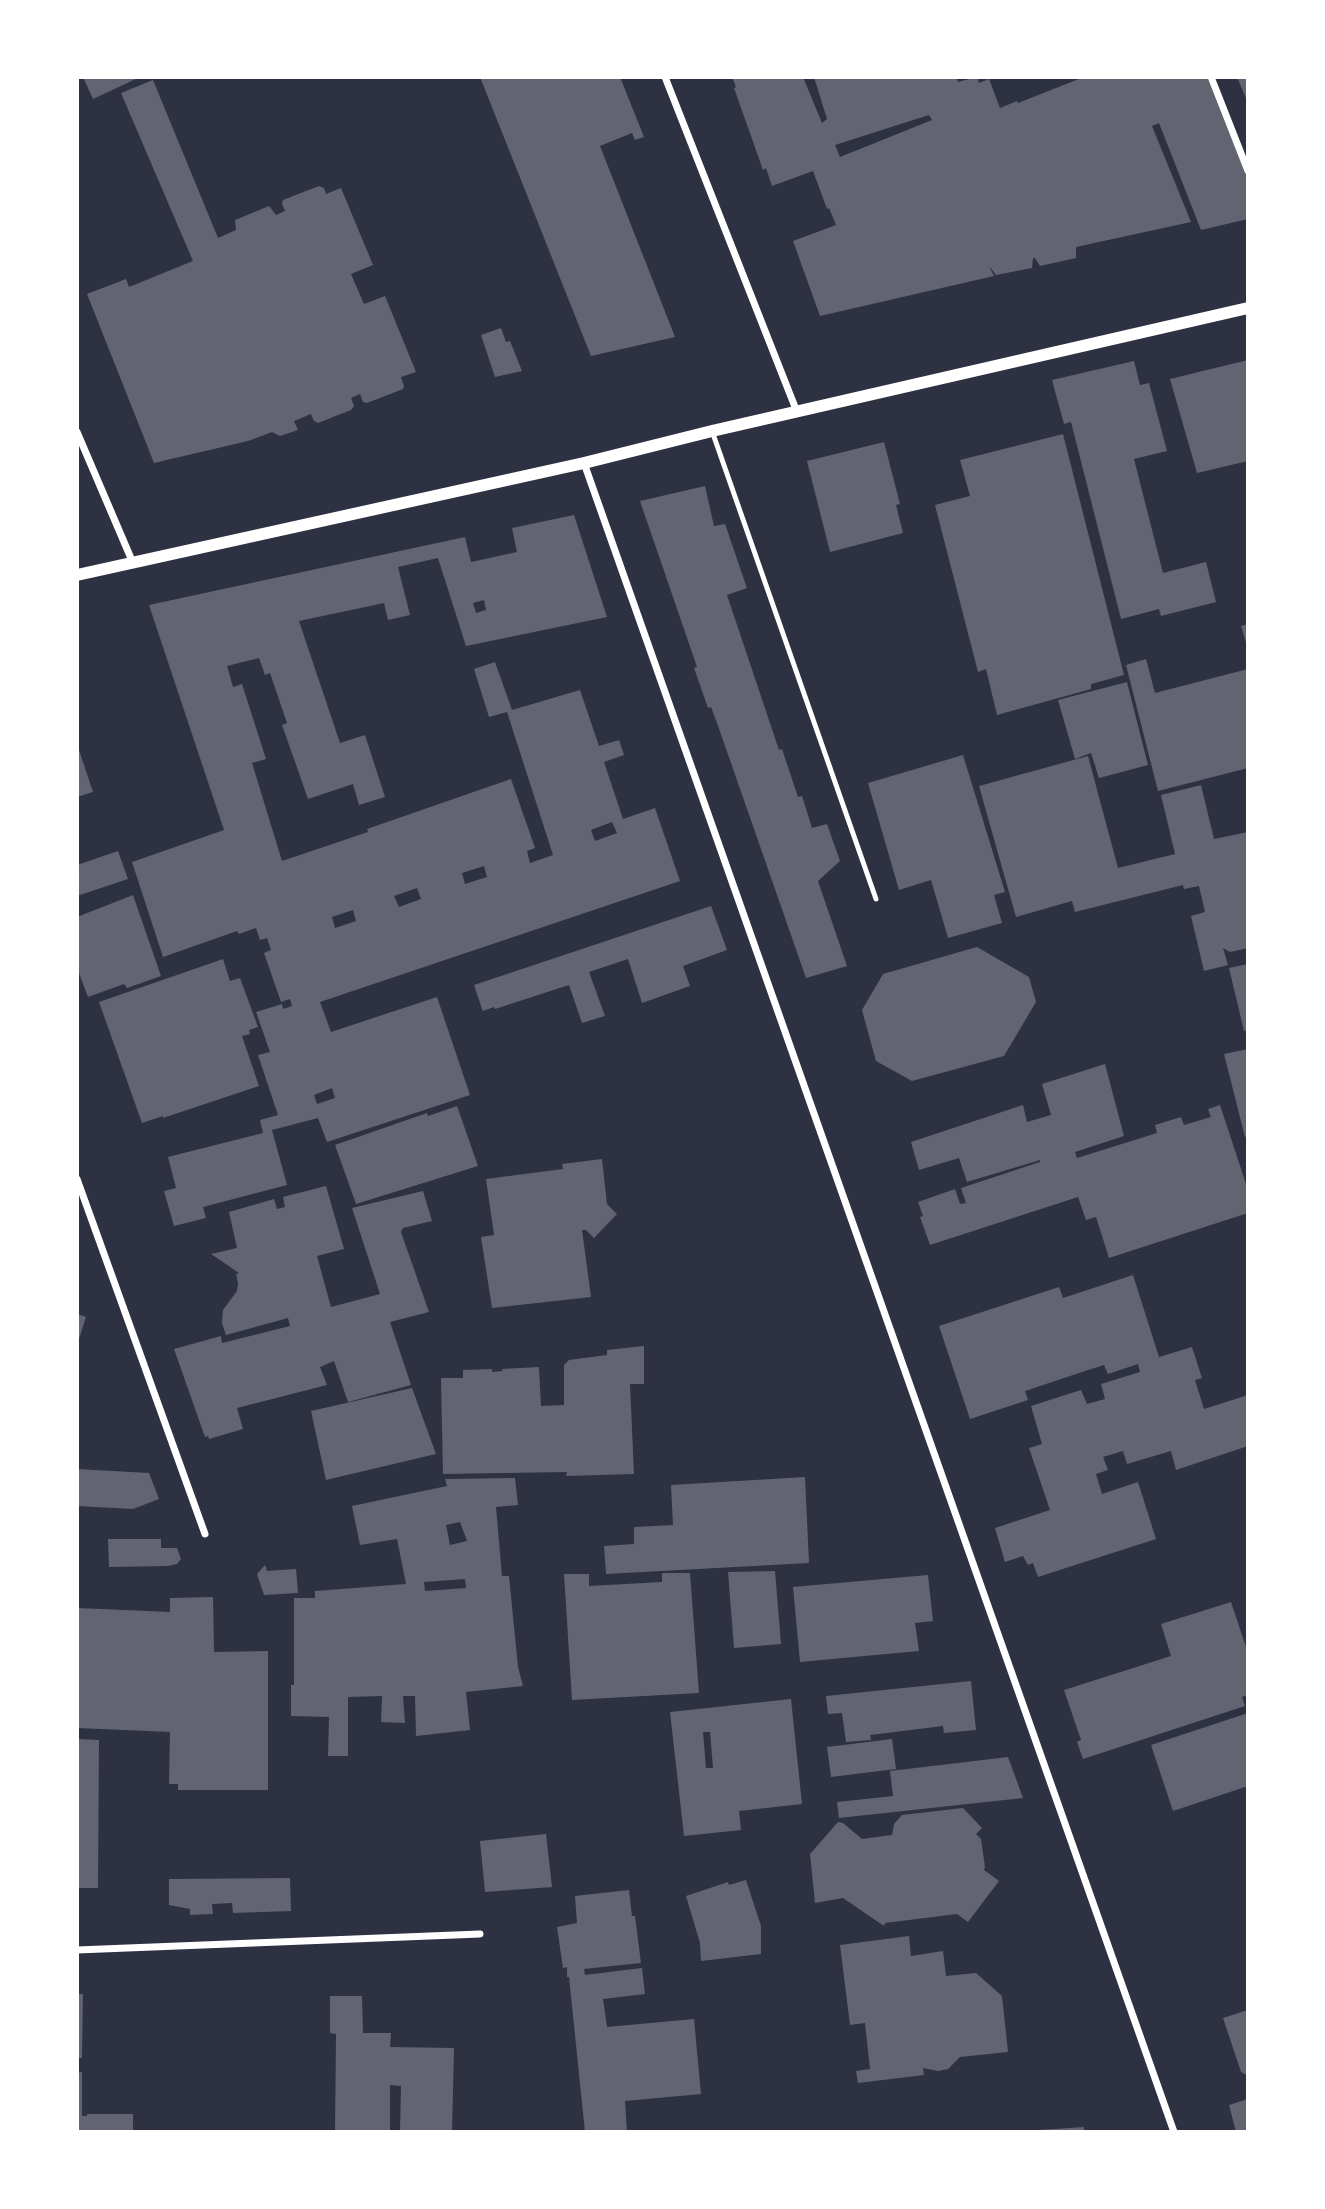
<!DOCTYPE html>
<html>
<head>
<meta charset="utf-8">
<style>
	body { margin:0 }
	#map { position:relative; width:1325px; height:2209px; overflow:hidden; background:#2d3142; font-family:Raleway,sans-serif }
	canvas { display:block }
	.frame { position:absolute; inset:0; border:79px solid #fff; pointer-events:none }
</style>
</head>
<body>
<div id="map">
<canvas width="1325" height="2209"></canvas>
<div class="frame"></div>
</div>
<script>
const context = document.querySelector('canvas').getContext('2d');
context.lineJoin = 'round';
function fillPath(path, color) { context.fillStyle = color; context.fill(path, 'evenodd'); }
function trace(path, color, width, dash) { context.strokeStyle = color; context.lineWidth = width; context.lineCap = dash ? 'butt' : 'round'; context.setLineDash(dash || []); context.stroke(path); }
fillPath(new Path2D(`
	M 83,77 L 140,77 L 93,99 Z
	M 480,77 L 620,77 L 644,137 L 635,140 L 632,133 L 600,146 L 675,337 L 591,356 Z
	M 732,77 L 803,77 L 822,123 L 827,119 L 814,77 L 956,77 L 958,82 L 977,77 L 979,83 L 989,79 L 1000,108 L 1017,101 L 1018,103 L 1084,77 L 1207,77 L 1248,180 L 1248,219 L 1201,230 L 1159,123 L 1152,126 L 1191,222 L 1076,247 L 1076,258 L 1040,266 L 1035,258 L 1033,258 L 1032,268 L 996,275 L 989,266 L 994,276 L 820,316 L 793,241 L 836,225 L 829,208 L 827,209 L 813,171 L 772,186 L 766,168 L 763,170 L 734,88 L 736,87 ZM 929,115 L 932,120 L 840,157 L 835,145 Z
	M 1237,77 L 1248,77 L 1248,103 Z
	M 153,80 L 218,238 L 236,230 L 235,220 L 269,206 L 276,215 L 285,211 L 282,204 L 283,200 L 319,186 L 324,188 L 326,194 L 341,188 L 373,265 L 351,274 L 364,304 L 385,296 L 416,372 L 401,377 L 404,386 L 403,389 L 367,403 L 363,402 L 360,394 L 351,398 L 354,406 L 351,410 L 318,423 L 314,421 L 311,414 L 294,421 L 298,430 L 280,436 L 272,432 L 248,441 L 154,463 L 87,294 L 126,279 L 129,287 L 193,261 L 121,93 Z
	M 501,328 L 506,342 L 510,341 L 522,371 L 495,377 L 481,335 Z
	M 1248,360 L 1248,461 L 1197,473 L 1170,379 Z
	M 1134,361 L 1140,385 L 1149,383 L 1167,451 L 1134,459 L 1163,573 L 1206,562 L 1216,602 L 1161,616 L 1159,609 L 1121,619 L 1071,422 L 1064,424 L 1052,380 Z
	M 1063,434 L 1124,675 L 1091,684 L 1091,689 L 997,715 L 986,669 L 978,672 L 935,505 L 970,496 L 960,460 Z
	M 884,442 L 900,504 L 896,505 L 903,533 L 830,552 L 807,461 Z
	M 705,486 L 714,526 L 725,524 L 747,588 L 727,595 L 779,750 L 782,749 L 798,797 L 802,796 L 812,828 L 827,824 L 840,861 L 818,881 L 847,966 L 806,978 L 717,723 L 711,707 L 708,708 L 694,668 L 697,667 L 640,501 Z
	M 574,515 L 607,617 L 466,646 L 438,558 L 398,567 L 410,615 L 388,620 L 384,603 L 299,621 L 340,743 L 365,735 L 385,797 L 359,805 L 353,784 L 308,799 L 282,725 L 287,723 L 270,673 L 265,675 L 259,658 L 227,666 L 233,687 L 242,684 L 266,759 L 252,763 L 282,861 L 368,832 L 367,829 L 511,779 L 535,848 L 527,851 L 530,863 L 553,855 L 507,712 L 489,717 L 474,669 L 495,662 L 512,710 L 580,690 L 599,746 L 619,740 L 624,755 L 604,762 L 623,819 L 655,808 L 680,881 L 320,1002 L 331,1032 L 437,997 L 470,1095 L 327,1142 L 318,1118 L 272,1130 L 287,1185 L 203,1207 L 206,1218 L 174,1226 L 164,1191 L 176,1188 L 168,1157 L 263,1133 L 260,1120 L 278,1115 L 258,1055 L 270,1052 L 256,1012 L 282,1004 L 283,1009 L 292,1006 L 290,999 L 281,1002 L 264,953 L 271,950 L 267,938 L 260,940 L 256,928 L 239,934 L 237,931 L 163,957 L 132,862 L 224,830 L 149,605 L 465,537 L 471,562 L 517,552 L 512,528 ZM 484,600 L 486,610 L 476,613 L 473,603 ZM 612,822 L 617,833 L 595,841 L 591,830 ZM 484,866 L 487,877 L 465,884 L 462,873 ZM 417,888 L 421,899 L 399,907 L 394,896 ZM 353,910 L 356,921 L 335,928 L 332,917 ZM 332,1088 L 335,1098 L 317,1104 L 314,1095 Z
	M 1248,624 L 1248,646 L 1247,646 L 1241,626 Z
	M 1146,659 L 1155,693 L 1248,669 L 1248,768 L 1158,791 L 1126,665 Z
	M 1127,682 L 1148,765 L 1099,778 L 1091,753 L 1075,759 L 1058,700 Z
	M 77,744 L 93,792 L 77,797 Z
	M 963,755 L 1005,892 L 994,895 L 1002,923 L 948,938 L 931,880 L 899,890 L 868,783 Z
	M 1088,756 L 1118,868 L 1175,854 L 1161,795 L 1201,785 L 1214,839 L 1248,832 L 1248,948 L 1230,952 L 1223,948 L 1228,965 L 1204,971 L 1191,916 L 1205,912 L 1199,886 L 1184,889 L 1183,885 L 1075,912 L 1072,901 L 1016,917 L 979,786 Z
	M 118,851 L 128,879 L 77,896 L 77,865 Z
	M 133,895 L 161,976 L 127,988 L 124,984 L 88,997 L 77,968 L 77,917 Z
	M 711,906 L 727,950 L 683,966 L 690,986 L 642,1003 L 628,959 L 589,972 L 605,1016 L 582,1023 L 569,985 L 495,1009 L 494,1007 L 483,1011 L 482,1009 L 474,985 Z
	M 977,947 L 1029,977 L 1036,1002 L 1004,1056 L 912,1081 L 876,1061 L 862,1010 L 883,974 Z
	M 223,959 L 230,981 L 240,978 L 258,1027 L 249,1030 L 250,1034 L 242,1036 L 259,1086 L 163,1118 L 163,1116 L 142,1123 L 99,1002 Z
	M 1248,964 L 1248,1030 L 1244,1031 L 1229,968 Z
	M 1248,1049 L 1248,1136 L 1245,1137 L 1224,1054 Z
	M 1105,1064 L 1124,1136 L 1075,1152 L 1077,1158 L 1157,1133 L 1155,1125 L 1181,1117 L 1184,1125 L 1211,1117 L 1208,1109 L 1220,1105 L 1248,1190 L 1248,1213 L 1109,1258 L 1096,1217 L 1086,1220 L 1078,1197 L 930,1245 L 920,1217 L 923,1216 L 918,1202 L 955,1189 L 960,1204 L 966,1203 L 961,1188 L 1040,1162 L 1040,1160 L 967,1182 L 959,1158 L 919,1170 L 911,1142 L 1023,1105 L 1027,1122 L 1051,1115 L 1042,1084 Z
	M 457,1106 L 478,1166 L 356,1204 L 335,1145 L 427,1113 L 428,1116 Z
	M 602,1159 L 607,1204 L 617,1214 L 594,1238 L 586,1230 L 582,1230 L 591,1297 L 492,1308 L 481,1237 L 494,1235 L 486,1179 L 563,1169 L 562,1164 Z
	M 326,1186 L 344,1249 L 317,1256 L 331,1307 L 380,1294 L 352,1208 L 423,1191 L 432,1221 L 403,1228 L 401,1232 L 429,1312 L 390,1322 L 411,1385 L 348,1402 L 334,1361 L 320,1367 L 327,1385 L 237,1408 L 243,1429 L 209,1439 L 208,1436 L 205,1437 L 174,1349 L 221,1336 L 222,1343 L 290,1326 L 288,1318 L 226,1335 L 222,1323 L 223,1310 L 237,1291 L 238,1283 L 236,1274 L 239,1273 L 211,1254 L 237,1248 L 229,1212 L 274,1199 L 277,1209 L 285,1207 L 283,1197 Z
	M 1133,1275 L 1159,1357 L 1192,1347 L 1202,1378 L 1195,1380 L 1204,1409 L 1248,1395 L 1248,1446 L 1176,1470 L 1171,1451 L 1127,1464 L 1123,1451 L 1103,1457 L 1108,1470 L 1096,1474 L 1102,1494 L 1138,1482 L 1156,1539 L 1038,1577 L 1033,1563 L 1028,1565 L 1023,1556 L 1005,1562 L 995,1528 L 1050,1510 L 1029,1448 L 1042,1444 L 1031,1406 L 1081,1390 L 1087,1404 L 1105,1399 L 1101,1384 L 1140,1372 L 1138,1364 L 1108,1374 L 1104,1365 L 1085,1371 L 1025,1391 L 1028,1400 L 970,1419 L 939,1326 L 1059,1287 L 1063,1298 Z
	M 77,1314 L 86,1317 L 78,1342 L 77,1342 Z
	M 644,1346 L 644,1384 L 630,1384 L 634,1474 L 566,1476 L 567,1472 L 443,1474 L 441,1378 L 463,1378 L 463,1370 L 492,1369 L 492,1372 L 503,1371 L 502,1369 L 539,1367 L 541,1406 L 564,1405 L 564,1365 L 569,1360 L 607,1355 L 607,1350 Z
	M 412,1388 L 436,1454 L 326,1480 L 311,1411 Z
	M 77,1469 L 149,1473 L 159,1499 L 133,1509 L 77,1506 Z
	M 805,1477 L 809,1563 L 606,1574 L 604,1546 L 634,1544 L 634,1527 L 673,1525 L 671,1485 Z
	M 515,1478 L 518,1505 L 496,1507 L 502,1576 L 509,1576 L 518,1667 L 523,1686 L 466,1692 L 470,1730 L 416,1736 L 415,1696 L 403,1696 L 405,1723 L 381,1722 L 382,1696 L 348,1697 L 348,1756 L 328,1756 L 329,1717 L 291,1716 L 291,1685 L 294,1685 L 294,1598 L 315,1598 L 315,1591 L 406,1584 L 397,1539 L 360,1545 L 352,1506 L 447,1486 L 445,1479 ZM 460,1522 L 467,1541 L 450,1545 L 446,1525 ZM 465,1579 L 466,1588 L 425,1591 L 424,1582 Z
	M 108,1539 L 161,1539 L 161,1548 L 177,1548 L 181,1559 L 177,1564 L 168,1566 L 109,1567 Z
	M 265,1565 L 267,1571 L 296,1569 L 298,1593 L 264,1595 L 257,1574 Z
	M 775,1571 L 781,1644 L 734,1648 L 728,1572 Z
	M 662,1573 L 690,1573 L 699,1693 L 572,1700 L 564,1574 L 589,1574 L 589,1586 L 662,1582 Z
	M 928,1575 L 933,1621 L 915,1623 L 919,1651 L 800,1662 L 793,1587 Z
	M 213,1597 L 214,1652 L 268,1651 L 268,1790 L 178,1790 L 178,1784 L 169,1784 L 170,1732 L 77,1728 L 77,1608 L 170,1612 L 170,1598 Z
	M 1231,1602 L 1248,1653 L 1248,1695 L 1242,1697 L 1245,1706 L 1083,1759 L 1077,1742 L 1081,1740 L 1064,1690 L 1171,1656 L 1161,1624 Z
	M 971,1681 L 976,1730 L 944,1733 L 943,1726 L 870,1735 L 871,1740 L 846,1742 L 842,1713 L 828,1714 L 826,1696 Z
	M 791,1699 L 802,1804 L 739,1811 L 741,1830 L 684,1836 L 670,1712 ZM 703,1732 L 710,1732 L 713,1768 L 706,1768 Z
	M 1248,1713 L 1248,1786 L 1173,1811 L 1151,1745 Z
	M 77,1739 L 99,1740 L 98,1888 L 77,1888 Z
	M 892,1739 L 896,1769 L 831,1777 L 827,1747 Z
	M 1008,1757 L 1023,1798 L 839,1818 L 837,1802 L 893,1796 L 890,1771 Z
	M 963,1808 L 982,1828 L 976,1834 L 981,1839 L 985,1867 L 984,1870 L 999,1881 L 968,1922 L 957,1914 L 885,1923 L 884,1926 L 843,1898 L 815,1903 L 810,1854 L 838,1822 L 843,1823 L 862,1839 L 892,1835 L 894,1824 L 902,1815 Z
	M 546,1834 L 552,1887 L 485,1892 L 480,1841 Z
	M 290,1878 L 291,1911 L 233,1913 L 232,1903 L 212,1904 L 213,1914 L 190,1915 L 190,1909 L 169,1905 L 169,1879 Z
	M 746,1880 L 761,1926 L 761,1954 L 701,1961 L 700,1943 L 686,1896 L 728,1882 L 729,1885 Z
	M 629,1890 L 632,1916 L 635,1916 L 641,1963 L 584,1969 L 585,1975 L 642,1968 L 645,1994 L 603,1999 L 607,2027 L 694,2019 L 701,2094 L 625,2101 L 627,2132 L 585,2132 L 569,1977 L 567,1977 L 567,1967 L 563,1968 L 557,1927 L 577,1923 L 575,1896 Z
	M 909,1936 L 911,1956 L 943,1951 L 946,1976 L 976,1973 L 1002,1996 L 1008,2052 L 960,2057 L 948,2069 L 938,2071 L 923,2068 L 924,2075 L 858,2083 L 856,2071 L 870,2069 L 865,2023 L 850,2025 L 840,1945 Z
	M 77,1994 L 83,1994 L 82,2058 L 77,2058 Z
	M 330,1996 L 362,1996 L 363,2033 L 391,2033 L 390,2047 L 454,2048 L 452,2132 L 400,2132 L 401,2086 L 390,2085 L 390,2132 L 335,2132 L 336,2034 L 330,2033 Z
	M 1248,2010 L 1248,2076 L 1241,2072 L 1223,2018 Z
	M 82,2072 L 82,2116 L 87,2116 L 87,2114 L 133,2114 L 133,2132 L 77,2132 L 77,2073 Z
	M 1248,2099 L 1248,2132 L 1236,2132 L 1229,2105 Z
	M 1084,2127 L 1084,2132 L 1039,2132 L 1039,2130 Z`), '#626471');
trace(new Path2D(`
	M 712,431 L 876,899`), '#fff', 5);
trace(new Path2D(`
	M 665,77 L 797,412
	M 1211,77 L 1248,171
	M 77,432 L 133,563
	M 584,463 L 1174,2132
	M 77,1179 L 205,1534
	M 77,1950 L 480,1934`), '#fff', 7);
trace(new Path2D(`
	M 77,575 L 584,463 L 712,431 L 1248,308`), '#fff', 12);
</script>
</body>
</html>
